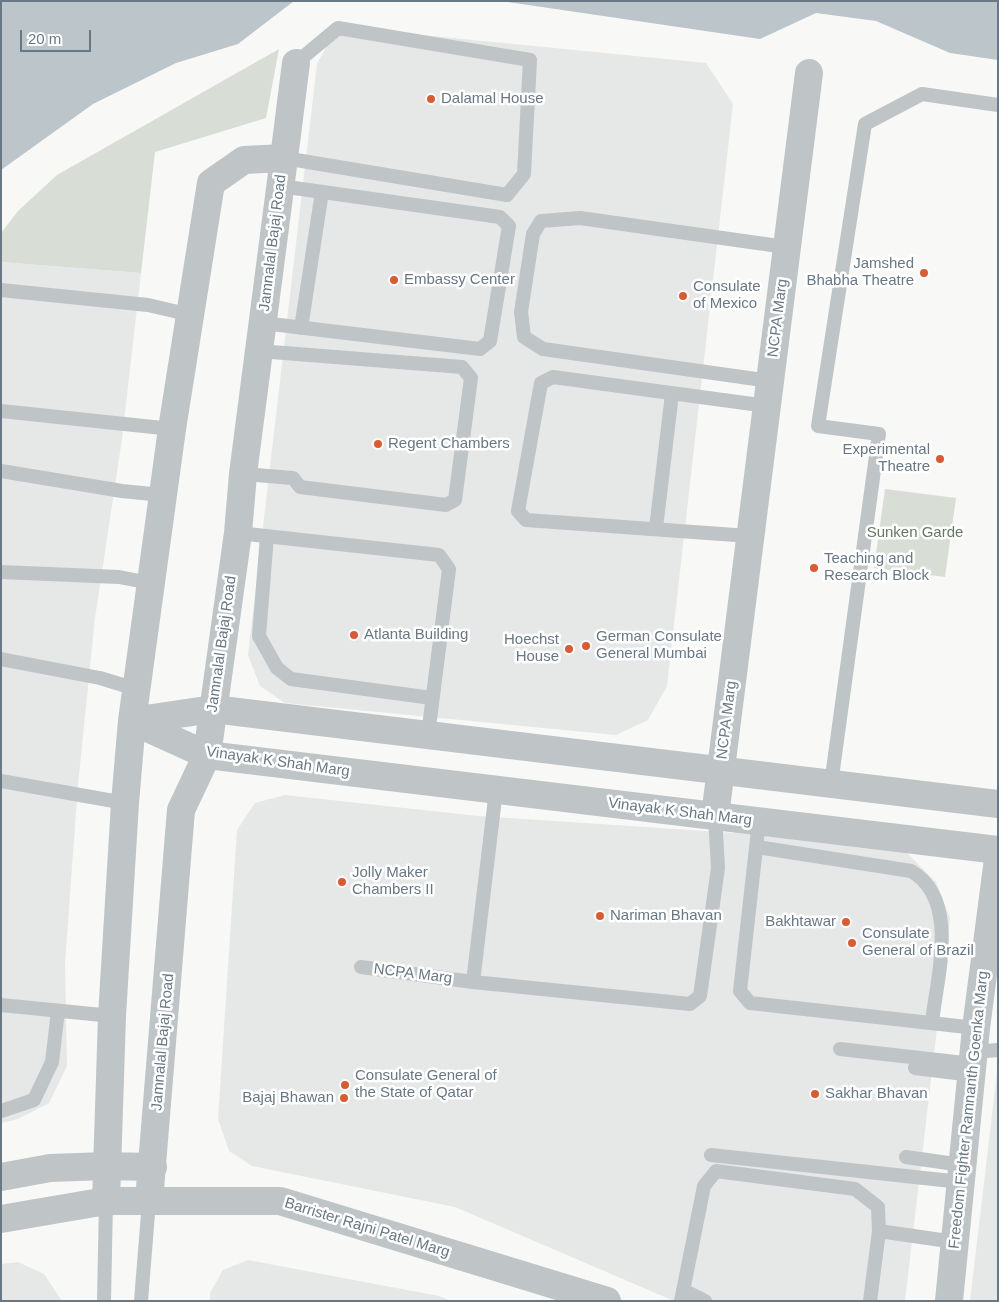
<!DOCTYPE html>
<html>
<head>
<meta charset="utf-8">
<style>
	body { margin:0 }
	#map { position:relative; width:999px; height:1302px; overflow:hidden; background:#f8f8f6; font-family:Arial,sans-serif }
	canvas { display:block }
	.frame { position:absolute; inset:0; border:2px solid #687885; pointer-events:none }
	.scale { position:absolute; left:20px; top:30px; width:71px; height:22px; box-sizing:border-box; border:2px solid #687885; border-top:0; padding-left:6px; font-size:15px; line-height:18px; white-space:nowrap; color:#687885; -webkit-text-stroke:4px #fff; paint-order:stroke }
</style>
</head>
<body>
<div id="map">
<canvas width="999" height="1302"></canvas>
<div class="frame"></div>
<div class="scale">20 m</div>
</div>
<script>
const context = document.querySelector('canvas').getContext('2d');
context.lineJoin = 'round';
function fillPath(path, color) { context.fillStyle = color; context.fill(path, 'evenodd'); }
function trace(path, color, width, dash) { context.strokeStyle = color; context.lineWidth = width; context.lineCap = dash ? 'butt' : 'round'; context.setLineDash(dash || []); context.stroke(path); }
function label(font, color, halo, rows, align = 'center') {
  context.font = font + ' Arial,sans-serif'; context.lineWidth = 5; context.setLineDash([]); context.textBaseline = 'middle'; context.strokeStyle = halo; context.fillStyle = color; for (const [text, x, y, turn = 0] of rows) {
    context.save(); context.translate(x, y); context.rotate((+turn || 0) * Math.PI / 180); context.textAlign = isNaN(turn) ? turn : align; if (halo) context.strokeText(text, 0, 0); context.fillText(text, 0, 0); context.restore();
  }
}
fillPath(new Path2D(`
	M 352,28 L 706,63 L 733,104 L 667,686 L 648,720 L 616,735 L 285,703 L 260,686 L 248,655 L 317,64 L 329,42 Z
	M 1,262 L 141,273 L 122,439 L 95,618 L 78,785 L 65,964 L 67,1066 L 49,1103 L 18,1119 L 1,1123 Z
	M 285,795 L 478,816 L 736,833 L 905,851 L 936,882 L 950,918 L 905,1301 L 674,1301 L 455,1207 L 252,1166 L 229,1151 L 218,1119 L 237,830 L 255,803 Z
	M 998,1064 L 998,1301 L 970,1301 Z
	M 248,1260 L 439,1296 L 451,1301 L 210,1301 L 210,1293 L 223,1270 Z
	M 18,1262 L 44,1274 L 62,1301 L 1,1301 L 1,1264 Z`), '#e6e7e7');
fillPath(new Path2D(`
	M 279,49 L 266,118 L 155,152 L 141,273 L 1,262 L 1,233 L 18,211 L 57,175 Z
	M 885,489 L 956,498 L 945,577 L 874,568 Z`), '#d8ddd5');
fillPath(new Path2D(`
	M 1,1 L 294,1 L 238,44 L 176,63 L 93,104 L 1,170 Z
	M 501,1 L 998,1 L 998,60 L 950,53 L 876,21 L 816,13 L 760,39 Z`), '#bbc5ca');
trace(new Path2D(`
	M 284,158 L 507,195 L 524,174 L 530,60 L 338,28 L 296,63
	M 1,290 L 148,305 L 191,315
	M 263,323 L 480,349 L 490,341 L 509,226 L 500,217 L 280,186
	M 301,328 L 322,192
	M 770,381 L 543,349 L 524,337 L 521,312 L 533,234 L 541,221 L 580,218 L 786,247
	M 1,411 L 172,429
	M 1,471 L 122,491 L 162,495
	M 243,474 L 293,478 L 300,487 L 446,505 L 455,500 L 471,378 L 462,367 L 259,351
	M 656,528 L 672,394
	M 238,533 L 439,555 L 449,569 L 428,735
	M 267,536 L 259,636 L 277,668 L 291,679 L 432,698
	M 749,536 L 526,520 L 518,511 L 541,383 L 553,377 L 767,406
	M 1,572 L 119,577 L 150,583
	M 1,659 L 100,678 L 136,689
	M 1,781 L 125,803
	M 831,784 L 879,434 L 818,426 L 865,124 L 922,94 L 998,105
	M 759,821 L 740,991 L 750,1003 L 976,1028
	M 757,847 L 911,871 C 960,899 937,977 932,1022
	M 361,967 L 473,982 L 690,1004 L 700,996 L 718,868 L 715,816
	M 473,982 L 496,790
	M 1,1005 L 112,1016
	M 840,1049 L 973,1064
	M 974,1052 L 998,1050
	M 915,1068 L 972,1075
	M 1,1111 L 34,1100 L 52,1062 L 58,1011
	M 711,1155 L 961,1182
	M 906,1157 L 962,1165
	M 879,1231 L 955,1242
	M 683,1290 L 705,1301
	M 104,1301 L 106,1201
	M 141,1301 L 149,1201
	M 681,1301 L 704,1186 L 716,1171 L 855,1189 L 878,1207 L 879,1231 L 870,1301`), '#bfc4c7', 14);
trace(new Path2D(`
	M 284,158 L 296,63
	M 715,816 L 809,73`), '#bfc4c7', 28);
trace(new Path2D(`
	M 132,721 L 207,755 L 998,850
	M 132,721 L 213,709 L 998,804
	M 1,1177 L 50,1168 L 106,1166 L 153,1167
	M 106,1201 L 112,1016 L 125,803 L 132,721 L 172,429 L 211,183 L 244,160 L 284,158 L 243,474 L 238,533 L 207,755 L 181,810 L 149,1201
	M 1,1219 L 106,1201 L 280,1201 L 607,1301
	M 949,1301 L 976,1028 L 998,859`), '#bfc4c7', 28);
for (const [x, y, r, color] of [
	[431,99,5,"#dc5a32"],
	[924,273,5,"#dc5a32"],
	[394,280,5,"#dc5a32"],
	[683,296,5,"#dc5a32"],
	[378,444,5,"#dc5a32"],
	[940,459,5,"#dc5a32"],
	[814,568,5,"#dc5a32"],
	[354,635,5,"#dc5a32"],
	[586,646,5,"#dc5a32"],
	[569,649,5,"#dc5a32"],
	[342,882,5,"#dc5a32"],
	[600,916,5,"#dc5a32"],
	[846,922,5,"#dc5a32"],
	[852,943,5,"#dc5a32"],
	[345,1085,5,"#dc5a32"],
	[815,1094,5,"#dc5a32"],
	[344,1098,5,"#dc5a32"]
]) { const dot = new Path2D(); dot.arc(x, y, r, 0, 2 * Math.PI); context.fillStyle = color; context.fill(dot); trace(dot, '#fff', 2); }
label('15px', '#687885', '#fff', [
	["Dalamal House",441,99],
	["Jamshed",914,264,"right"],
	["Bhabha Theatre",914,281,"right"],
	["Embassy Center",404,280],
	["Consulate",693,287],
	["of Mexico",693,304],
	["Regent Chambers",388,444],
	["Experimental",930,450,"right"],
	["Theatre",930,467,"right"],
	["Teaching and",824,559],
	["Research Block",824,576],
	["Atlanta Building",364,635],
	["German Consulate",596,637],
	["General Mumbai",596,654],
	["Hoechst",559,640,"right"],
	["House",559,657,"right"],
	["Jolly Maker",352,873],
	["Chambers II",352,890],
	["Nariman Bhavan",610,916],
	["Bakhtawar",836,922,"right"],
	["Consulate",862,934],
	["General of Brazil",862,951],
	["Consulate General of",355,1076],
	["the State of Qatar",355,1093],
	["Sakhar Bhavan",825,1094],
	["Bajaj Bhawan",334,1098,"right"]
], 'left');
label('15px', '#687885', '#fff', [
	["Jamnalal Bajaj Road",273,243,-83],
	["NCPA Marg",778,318,-83],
	["Jamnalal Bajaj Road",222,644,-82],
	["NCPA Marg",727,720,-83],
	["Vinayak K Shah Marg",278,762,8],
	["Vinayak K Shah Marg",680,812,7],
	["NCPA Marg",413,974,7],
	["Jamnalal Bajaj Road",163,1042,-85],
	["Freedom Fighter Ramnanth Goenka Marg",969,1110,-84],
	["Barrister Rajni Patel Marg",367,1228,17]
]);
label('15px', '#667863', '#fff', [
	["Sunken Garde",915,533]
]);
</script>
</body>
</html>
